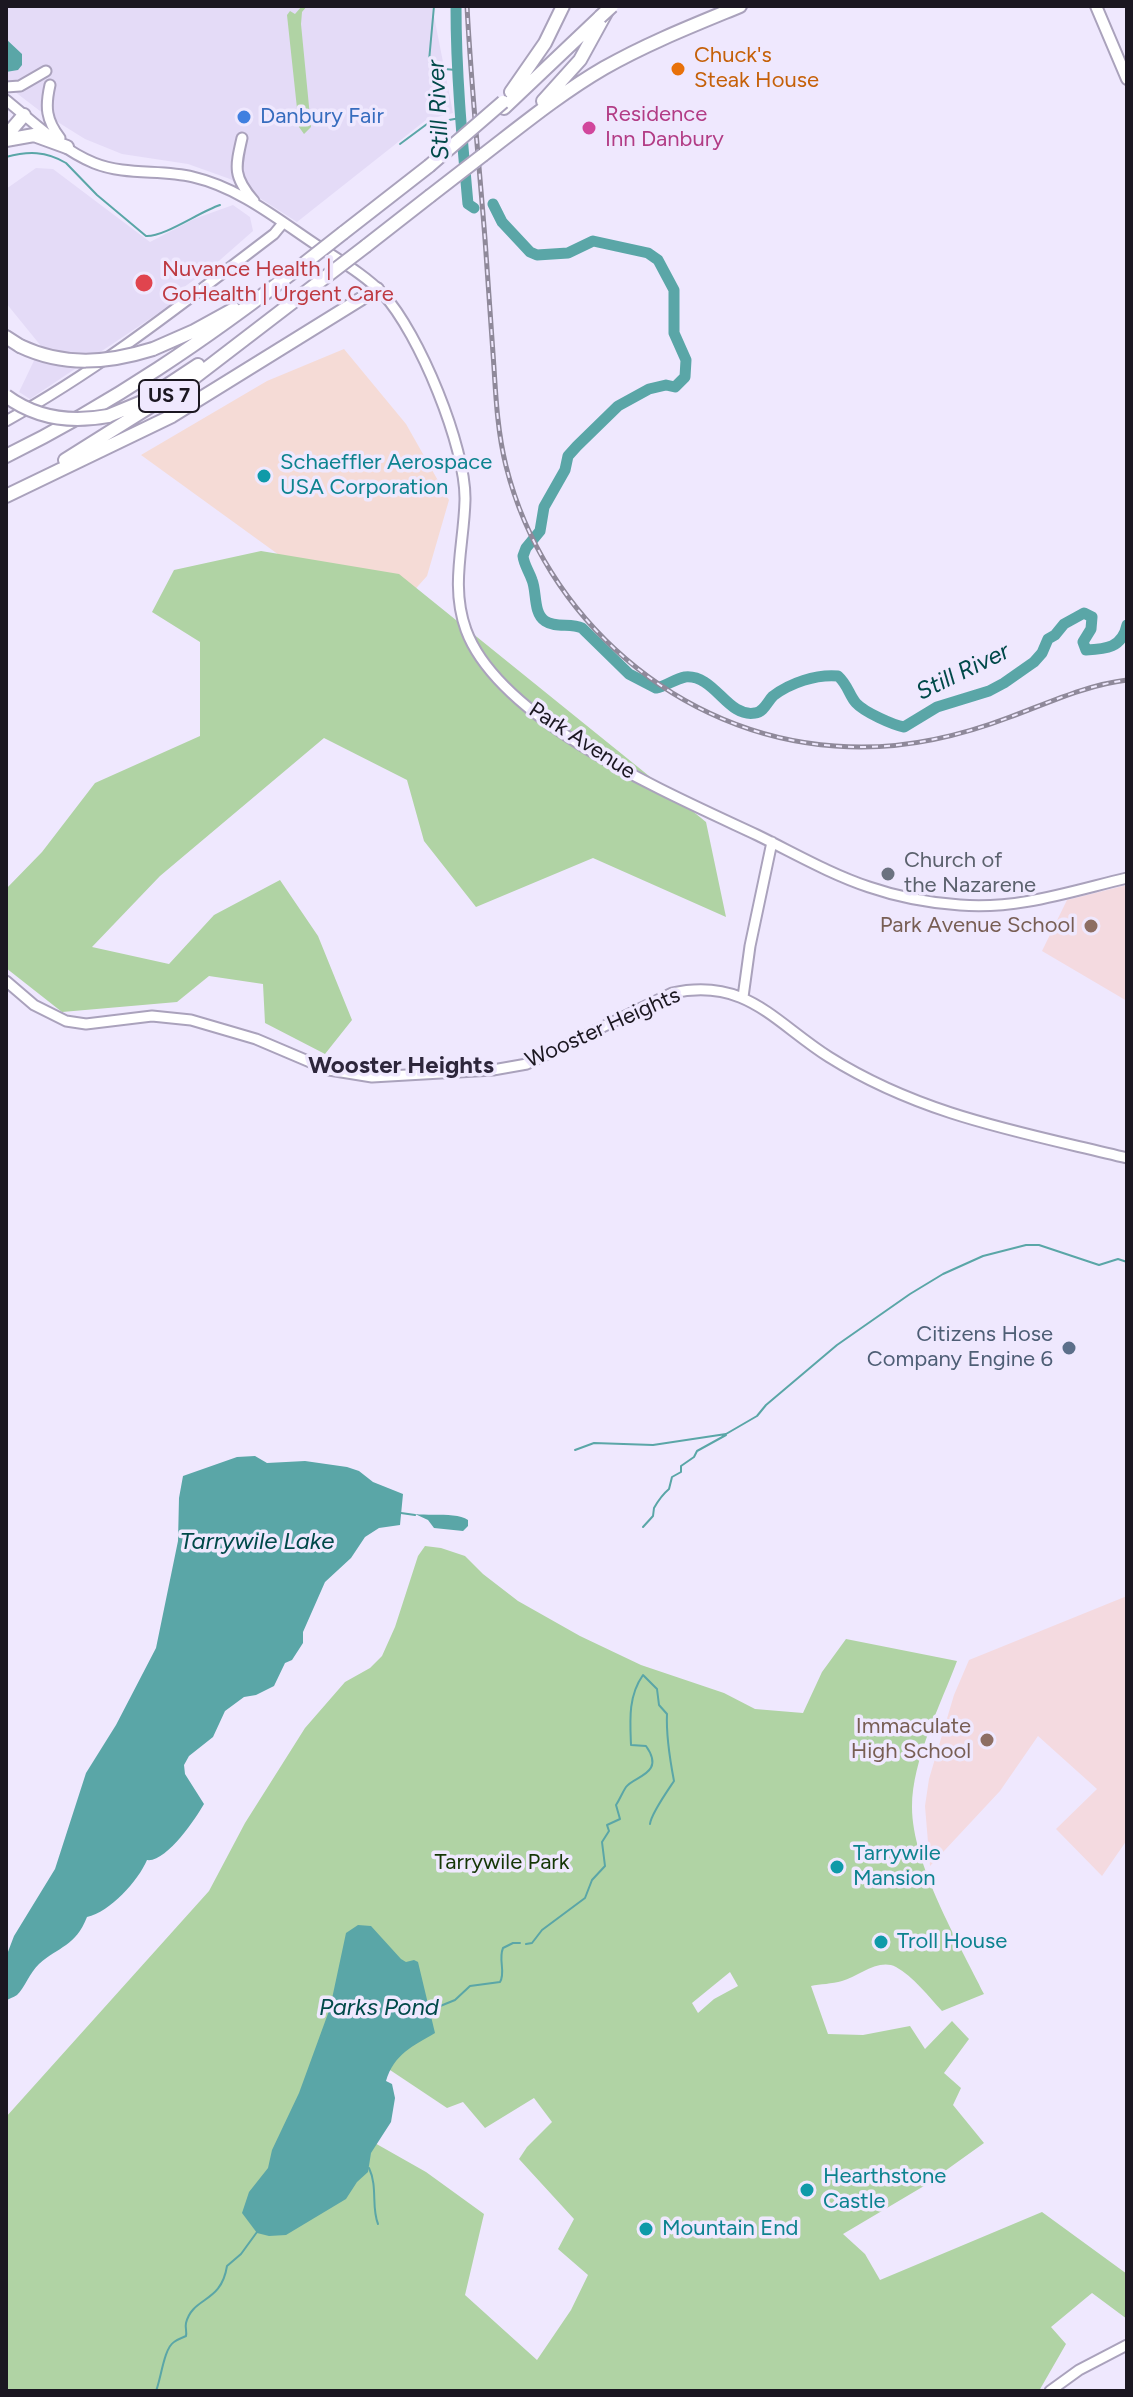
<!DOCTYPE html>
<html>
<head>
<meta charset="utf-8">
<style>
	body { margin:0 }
	#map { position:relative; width:1133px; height:2397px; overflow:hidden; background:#efe8fe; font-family:Figtree,sans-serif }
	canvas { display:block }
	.frame { position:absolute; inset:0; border:8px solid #1b1721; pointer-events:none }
</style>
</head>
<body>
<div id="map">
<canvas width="1133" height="2397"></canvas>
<div class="frame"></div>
</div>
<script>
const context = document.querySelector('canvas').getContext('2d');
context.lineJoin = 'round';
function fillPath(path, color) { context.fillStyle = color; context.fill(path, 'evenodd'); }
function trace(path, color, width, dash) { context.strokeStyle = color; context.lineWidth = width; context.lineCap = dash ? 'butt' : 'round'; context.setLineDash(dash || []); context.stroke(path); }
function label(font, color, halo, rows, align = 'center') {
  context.font = font + ' Figtree,sans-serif'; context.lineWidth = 7; context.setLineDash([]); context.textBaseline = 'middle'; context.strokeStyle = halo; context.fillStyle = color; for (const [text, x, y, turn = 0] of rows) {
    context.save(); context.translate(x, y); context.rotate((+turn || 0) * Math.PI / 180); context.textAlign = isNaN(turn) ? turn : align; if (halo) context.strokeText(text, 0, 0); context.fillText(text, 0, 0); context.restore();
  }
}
fillPath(new Path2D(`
	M 6,6 L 432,6 L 453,113 L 426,120 L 297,222 L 230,179 L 188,164 L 122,154 L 85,139 L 40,111 L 6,85 Z
	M 36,168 L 53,169 L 150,242 L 194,219 L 233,205 L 250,217 L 253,231 L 212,267 L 180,290 L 184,296 L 30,399 L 19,392 L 41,346 L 6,303 L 6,189 Z`), '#e4dbf7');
fillPath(new Path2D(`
	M 344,349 L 406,424 L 449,500 L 427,576 L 361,650 L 326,589 L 141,455 L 267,381 Z`), '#f5dbd6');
fillPath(new Path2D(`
	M 1127,885 L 1127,1001 L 1042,951 L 1067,900 Z
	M 1127,1596 L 1127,1840 L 1102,1876 L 1056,1829 L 1097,1789 L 1038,1736 L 1000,1791 L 930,1866 L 925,1806 L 929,1779 L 954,1695 L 969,1660 Z`), '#f4dae0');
fillPath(new Path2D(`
	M 302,6 L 307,6 L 302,12 L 301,24 L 311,127 L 304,134 L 299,127 L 287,15 L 290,11 L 295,14 Z
	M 261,551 L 399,574 L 706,822 L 726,917 L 593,858 L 476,907 L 424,841 L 407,780 L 324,738 L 160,876 L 92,947 L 169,964 L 214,915 L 280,880 L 318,936 L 352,1020 L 325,1054 L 265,1023 L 263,984 L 209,976 L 177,1002 L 62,1012 L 6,968 L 6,889 L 42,852 L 95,783 L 200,736 L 200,642 L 152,612 L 174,570 Z
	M 425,1546 L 441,1548 L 465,1556 L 483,1574 L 518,1601 L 580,1636 L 641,1665 L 724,1693 L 755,1709 L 803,1713 L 822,1672 L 846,1639 L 957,1661 C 941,1704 912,1760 912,1807 C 912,1864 959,1943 984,1994 L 942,2011 C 929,1997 913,1976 896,1967 C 878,1958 858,1977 842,1981 C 832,1984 820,1984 811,1986 L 828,2034 L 863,2035 L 910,2026 L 925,2049 L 952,2021 L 969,2039 L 944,2073 L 961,2088 L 953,2105 L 984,2143 L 924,2186 L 843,2234 L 865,2254 L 880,2280 L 1042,2212 L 1127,2274 L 1127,2319 L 1092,2293 L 1051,2327 L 1066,2344 L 1039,2391 L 6,2391 L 6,2117 L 209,1891 L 245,1823 L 305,1728 L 345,1682 L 370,1668 L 382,1656 L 395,1627 L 418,1556 ZM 730,1972 L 738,1986 L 714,1999 L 698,2013 L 692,2003 ZM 387,2068 L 447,2108 L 463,2102 L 485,2128 L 534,2098 L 552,2122 L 527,2147 L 519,2159 L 574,2219 L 558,2249 L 588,2275 L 571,2310 L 537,2360 L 465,2295 L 484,2214 L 426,2172 L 373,2142 Z`), '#b0d3a4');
fillPath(new Path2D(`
	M 6,39 L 22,54 L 22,65 L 18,70 L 6,72 Z
	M 255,1456 L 267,1463 L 305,1461 L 347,1467 L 359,1471 L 373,1482 L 403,1494 L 400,1525 L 379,1528 L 365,1537 L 351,1558 L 325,1582 L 303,1632 L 303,1643 L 292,1660 L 285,1663 L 274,1686 L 256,1695 L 244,1697 L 225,1711 L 213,1737 L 189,1756 L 184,1765 L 185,1774 L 204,1804 C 196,1818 166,1863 147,1860 C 138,1881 110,1912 87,1917 C 75,1947 59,1946 39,1964 C 30,1972 24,1989 17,1995 C 13,1998 9,1998 6,2001 L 6,1957 L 14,1936 L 55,1869 L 86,1773 L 116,1725 L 156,1648 L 178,1541 L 179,1498 L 183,1476 L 237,1457 Z
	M 415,1514 C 431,1516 457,1512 468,1520 L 468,1526 L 463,1531 L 434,1528 L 428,1520 Z
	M 358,1925 L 371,1926 L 401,1959 L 406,1962 L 414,1960 L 418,1962 L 435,2033 C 413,2046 394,2054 386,2081 L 392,2084 L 395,2098 L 391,2122 L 371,2153 L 368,2172 L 357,2182 L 346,2199 L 286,2235 L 269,2236 L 257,2233 L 242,2213 L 249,2192 L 268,2168 L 272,2150 L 299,2093 L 330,2008 L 346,1933 Z`), '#5aa6a7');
trace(new Path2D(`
	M 434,6 L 429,61 L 433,68 L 456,70
	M 400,144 L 427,124 L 460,118
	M 6,157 C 28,151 46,151 66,163 L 97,195 L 146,236 C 164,237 199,212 220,205
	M 575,1450 L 594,1443 L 653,1445 L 726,1434 L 757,1416 L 766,1405 L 837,1345 L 910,1294 L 943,1274 L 983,1256 L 1026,1245 L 1039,1245 L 1099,1265 L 1118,1259 L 1127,1262
	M 401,1513 L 415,1515
	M 643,1527 L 653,1516 L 654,1508 C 658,1501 663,1494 669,1489 L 672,1477 L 681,1472 L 681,1466 L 694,1457 L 697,1451 L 726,1435
	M 526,1944 L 532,1943 L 542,1930 L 585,1898 L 592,1880 L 605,1866 L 602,1842 L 609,1831 L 607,1825 L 620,1819 L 616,1805 C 620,1799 622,1793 626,1787 C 634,1776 666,1774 646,1746 L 631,1745 C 630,1721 628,1696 643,1675 L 657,1689 L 659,1705 L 667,1714 C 666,1735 670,1760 674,1781 C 668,1790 651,1814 650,1824
	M 428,2011 L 455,2000 L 470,1986 L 500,1982 C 506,1972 498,1960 503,1948 L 513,1943 L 520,1943
	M 369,2168 C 378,2187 371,2207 378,2224
	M 156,2391 C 161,2379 164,2348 174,2342 C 178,2339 182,2338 186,2336 C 187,2332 185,2327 186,2323 C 193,2296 221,2304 227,2266 L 241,2254 L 257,2232`), '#5aa6a7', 2);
trace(new Path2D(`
	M 456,6 C 456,73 462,138 468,204 L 474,208
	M 493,204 L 502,222 L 530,252 L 537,255 L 568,253 L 593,241 L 648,253 L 658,260 L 674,290 L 674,333 L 686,360 L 685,377 L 675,387 L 666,385 L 649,389 L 618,406 L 577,446 L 568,456 L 565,470 L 544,507 L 540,531 L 526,548 L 523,556 C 524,565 529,571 532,580 C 537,592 533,613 545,621 C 555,628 571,623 582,628 L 629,674 L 656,688 C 666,686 675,679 685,677 C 715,674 727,718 755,713 C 764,712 767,702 773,696 C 790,683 816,674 838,676 C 848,685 849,695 856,703 C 864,712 893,725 904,727 L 937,707 L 989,691 L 1004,683 L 1034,662 L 1042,653 L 1048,639 L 1055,635 L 1064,624 L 1084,613 L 1092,617 L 1091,629 L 1083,642 L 1086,650 C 1106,649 1122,648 1127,625`), '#5aa6a7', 11);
const secondary = new Path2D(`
	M 50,85 C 45,107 46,120 60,138
	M 6,87 L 20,86 L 46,71
	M 6,100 C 33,122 62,150 94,163 C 126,176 161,169 193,177 C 241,188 281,222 321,248 C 342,262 366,276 383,294 C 419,333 466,447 465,500 C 464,545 450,586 466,630 C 500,722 672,795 757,835 C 794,853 830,874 869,887 C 898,897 930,903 960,905 C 1017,910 1072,891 1127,878
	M 242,138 C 235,168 233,177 254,201
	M 6,421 C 102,368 187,300 274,234 L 283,223
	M 6,981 L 34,1005 L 66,1021 L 86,1024 L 152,1016 L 191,1020 L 256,1039 L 329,1070 L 372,1077 L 493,1070 L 527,1064 L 672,993 C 746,977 774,1022 829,1057 C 923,1116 1021,1132 1127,1158
	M 743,997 L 750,946 L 772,842
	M 1050,2391 L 1079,2370 L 1127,2345`);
const primary = new Path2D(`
	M 1096,6 L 1127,79`);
const highway = new Path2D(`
	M 511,92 L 545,43 L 563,6
	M 543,101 L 580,60 L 608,9
	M 504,108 L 600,17
	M 6,136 L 24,115
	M 6,140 L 34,135 L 67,147
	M 483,155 C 522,125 561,93 604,68 C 648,43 694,25 740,6
	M 343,233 L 429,166
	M 366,246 L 430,196
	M 6,337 L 20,346
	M 153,349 L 194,331 L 234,309
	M 108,416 L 142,402 L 198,365
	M 6,456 C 112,404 208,338 301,266
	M 65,460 L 186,384 L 319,282
	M 6,496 L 172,416 L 377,289`);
trace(secondary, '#aaa2bc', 13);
trace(primary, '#aaa2bc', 14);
trace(highway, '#aaa2bc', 16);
trace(secondary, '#fff', 9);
trace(primary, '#fff', 10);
trace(highway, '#fff', 12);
const rail = new Path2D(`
	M 467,6 C 471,84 479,162 485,239 C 488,282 491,325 494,368 C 496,401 498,434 506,466 C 544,618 678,735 835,746 C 894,751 955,738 1010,717 C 1048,703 1086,685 1127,680`);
trace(rail, '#8f899a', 5);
trace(rail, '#efe8fe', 2, [6]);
const highwayBridge = new Path2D(`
	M 600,17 L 612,6
	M 429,166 L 503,102
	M 430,196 L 483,155
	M 301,266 L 343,233
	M 319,282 L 366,246
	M 20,346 C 64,367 108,363 153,349
	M 6,396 C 37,419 71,423 108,416`);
trace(highwayBridge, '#aaa2bc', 16, []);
trace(highwayBridge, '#fff', 12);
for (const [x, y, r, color] of [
	[678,69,8,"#e8710a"],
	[244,117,8,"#3f7fe0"],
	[589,128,8,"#d1479c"],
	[144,283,10,"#e0444e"],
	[264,476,8,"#0f9aa8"],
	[888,874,8,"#6b7280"],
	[1091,926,8,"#8d6e63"],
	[1069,1348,8,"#5c6f8a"],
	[987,1740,8,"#8d6e63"],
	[837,1867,8,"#0f9aa8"],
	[881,1942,8,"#0f9aa8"],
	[807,2190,8,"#0f9aa8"],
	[646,2229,8,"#0f9aa8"]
]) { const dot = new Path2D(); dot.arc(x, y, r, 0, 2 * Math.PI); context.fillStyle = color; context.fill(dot); trace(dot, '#efe8fe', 3); }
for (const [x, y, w] of [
	[169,396,60]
]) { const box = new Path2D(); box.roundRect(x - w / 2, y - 16, w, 32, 6); context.fillStyle = '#efe8fe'; context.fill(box); trace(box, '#1b1721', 2); }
label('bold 20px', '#1b1721', null, [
	["US 7",169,396]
]);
label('22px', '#c56008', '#efe8fe', [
	["Chuck's",694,56],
	["Steak House",694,81]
], 'left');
label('22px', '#b23c85', '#efe8fe', [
	["Residence",605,115],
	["Inn Danbury",605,140]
], 'left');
label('22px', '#366cbe', '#efe8fe', [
	["Danbury Fair",260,117]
], 'left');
label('22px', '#be3a42', '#efe8fe', [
	["Nuvance Health |",162,270],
	["GoHealth | Urgent Care",162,295]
], 'left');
label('22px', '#0d838f', '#efe8fe', [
	["Schaeffler Aerospace",280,463],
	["USA Corporation",280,488],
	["Tarrywile",853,1854],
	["Mansion",853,1879],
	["Troll House",897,1942],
	["Hearthstone",823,2177],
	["Castle",823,2202],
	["Mountain End",662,2229]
], 'left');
label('22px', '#1b1721', '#efe8fe', [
	["Park Avenue",582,741,33],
	["Wooster Heights",603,1028,-24]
]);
label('22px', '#5b616d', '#efe8fe', [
	["Church of",904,861],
	["the Nazarene",904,886]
], 'left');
label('22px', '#785e54', '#efe8fe', [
	["Park Avenue School",1075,926],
	["Immaculate",971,1727],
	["High School",971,1752]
], 'right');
label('22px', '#4e5e75', '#efe8fe', [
	["Citizens Hose",1053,1335],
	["Company Engine 6",1053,1360]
], 'right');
label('22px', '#153706', '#efe8fe', [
	["Tarrywile Park",502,1863]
]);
label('italic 24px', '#004949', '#efe8fe', [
	["Still River",439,110,-93],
	["Still River",963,672,-26],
	["Tarrywile Lake",257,1542],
	["Parks Pond",379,2008]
]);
label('bold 24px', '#2d263b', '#efe8fe', [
	["Wooster Heights",401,1066]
]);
</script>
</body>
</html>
